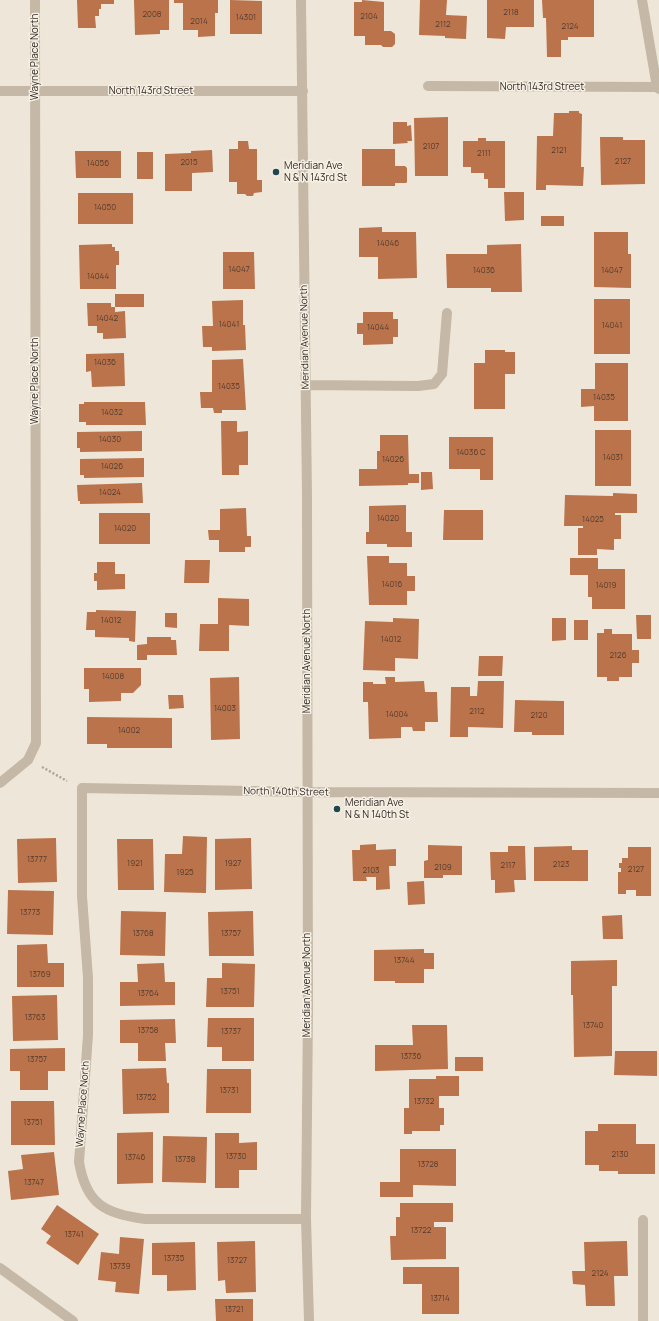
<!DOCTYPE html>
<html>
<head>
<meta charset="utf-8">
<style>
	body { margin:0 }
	canvas { display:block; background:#eee7d9 }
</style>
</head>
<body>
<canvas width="659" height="1321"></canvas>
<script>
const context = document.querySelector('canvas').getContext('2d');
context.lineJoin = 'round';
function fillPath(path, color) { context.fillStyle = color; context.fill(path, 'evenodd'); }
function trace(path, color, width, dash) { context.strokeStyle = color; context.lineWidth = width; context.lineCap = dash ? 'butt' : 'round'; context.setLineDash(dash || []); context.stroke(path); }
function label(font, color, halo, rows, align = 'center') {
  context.font = font + ' Manrope,sans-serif'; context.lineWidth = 3; context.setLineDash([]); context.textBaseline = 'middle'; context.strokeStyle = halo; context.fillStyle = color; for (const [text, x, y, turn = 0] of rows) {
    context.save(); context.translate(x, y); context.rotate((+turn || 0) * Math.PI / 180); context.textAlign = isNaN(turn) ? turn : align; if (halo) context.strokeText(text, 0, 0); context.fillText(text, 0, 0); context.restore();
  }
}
fillPath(new Path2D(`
	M 77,0 L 114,0 L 114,4 L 101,4 L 101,9 L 99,9 L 99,16 L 95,16 L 96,28 L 78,28 Z
	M 134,0 L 169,0 L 169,30 L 160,30 L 160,34 L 135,35 Z
	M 174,0 L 218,0 L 218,13 L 215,13 L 215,36 L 198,37 L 198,30 L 183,30 L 183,3 L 174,3 Z
	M 230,0 L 262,1 L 262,34 L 230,34 Z
	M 362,0 L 384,2 L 384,31 L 391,31 L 395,34 L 395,44 L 392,47 L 383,47 L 381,45 L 365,45 L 365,36 L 354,36 L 354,2 L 362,2 Z
	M 420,0 L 447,0 L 446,15 L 467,16 L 466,39 L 445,38 L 445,36 L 419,35 Z
	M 487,0 L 534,0 L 534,27 L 506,27 L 505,39 L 487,38 Z
	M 542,0 L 594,0 L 594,37 L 568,37 L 568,40 L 561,40 L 561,57 L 547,57 L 546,18 L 543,18 Z
	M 569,111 L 579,111 L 579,113 L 582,114 L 581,167 L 584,167 L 583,186 L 546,185 L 546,190 L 536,190 L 537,136 L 553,136 L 554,113 L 569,113 Z
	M 448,117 L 448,176 L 415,176 L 414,118 Z
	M 393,122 L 407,122 L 407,126 L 411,125 L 412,141 L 407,141 L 408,143 L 393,144 Z
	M 600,137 L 623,137 L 623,140 L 645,140 L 645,184 L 601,185 Z
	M 478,138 L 486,138 L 486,141 L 505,141 L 505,188 L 488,188 L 488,179 L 484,179 L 484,173 L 471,173 L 471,167 L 463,167 L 463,141 L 478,141 Z
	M 238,141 L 248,141 L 249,149 L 257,149 L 257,180 L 262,180 L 262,192 L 254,193 L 253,196 L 247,196 L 245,194 L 237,194 L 237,182 L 229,182 L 229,149 L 238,149 Z
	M 362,149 L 395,149 L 395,166 L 405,166 L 407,168 L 407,182 L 406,183 L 395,183 L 395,186 L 362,186 Z
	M 212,150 L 213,172 L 192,173 L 192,191 L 165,191 L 165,154 L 191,153 L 191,151 Z
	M 75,151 L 121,151 L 121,178 L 76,178 Z
	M 137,152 L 153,152 L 153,179 L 137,179 Z
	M 504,192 L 524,192 L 524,220 L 505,221 Z
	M 78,193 L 133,193 L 133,224 L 78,224 Z
	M 541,216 L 564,216 L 564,226 L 541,226 Z
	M 382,227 L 382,232 L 416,232 L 417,278 L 378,279 L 378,257 L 359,257 L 359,228 Z
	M 594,232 L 628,232 L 628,254 L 631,254 L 631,288 L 594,287 Z
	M 112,244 L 112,247 L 115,247 L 115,251 L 119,251 L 119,265 L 116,265 L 116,289 L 80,289 L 79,245 Z
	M 521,244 L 522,292 L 491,292 L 491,288 L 447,288 L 446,254 L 487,254 L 487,245 Z
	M 223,252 L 254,252 L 255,289 L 223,289 Z
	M 115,294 L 144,294 L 144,307 L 115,307 Z
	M 594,299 L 630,299 L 630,354 L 594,354 Z
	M 243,300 L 243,325 L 245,325 L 246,350 L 212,351 L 212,347 L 203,347 L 202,326 L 213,326 L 212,301 Z
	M 87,303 L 111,303 L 111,307 L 115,307 L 115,312 L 125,311 L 126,338 L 103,339 L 103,333 L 97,333 L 97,326 L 88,326 Z
	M 363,312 L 393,312 L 393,319 L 398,319 L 398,337 L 393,337 L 393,344 L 363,345 L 363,334 L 357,334 L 357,323 L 363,323 Z
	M 485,350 L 505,350 L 505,352 L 515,352 L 515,374 L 505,374 L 505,409 L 474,409 L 474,363 L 485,363 Z
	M 124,353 L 125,386 L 92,387 L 91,371 L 86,372 L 86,354 Z
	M 243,359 L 246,410 L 222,410 L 222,413 L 214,413 L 213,408 L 201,408 L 200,392 L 212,392 L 212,360 Z
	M 595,363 L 628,363 L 628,421 L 594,421 L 594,406 L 581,407 L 581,389 L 595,389 Z
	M 84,402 L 145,402 L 146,425 L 86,425 L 86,422 L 79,422 L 79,404 L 84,404 Z
	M 221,421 L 237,421 L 237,432 L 248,431 L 248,465 L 239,465 L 239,475 L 222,475 Z
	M 595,430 L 631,430 L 631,486 L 595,486 Z
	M 142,431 L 142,451 L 80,452 L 80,448 L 77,448 L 77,432 Z
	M 380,435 L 408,435 L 409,474 L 419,474 L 419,483 L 408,483 L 408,485 L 359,486 L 359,469 L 377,469 L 377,451 L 380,451 Z
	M 449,437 L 493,437 L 493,480 L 480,480 L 480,469 L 449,469 Z
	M 144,458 L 144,477 L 84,478 L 84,475 L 80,475 L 80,459 Z
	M 421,472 L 432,472 L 433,489 L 421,490 Z
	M 142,483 L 143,503 L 80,504 L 80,501 L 78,501 L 77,485 Z
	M 613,493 L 637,494 L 637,513 L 615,513 L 615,515 L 621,515 L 621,539 L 614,539 L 614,550 L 597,549 L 597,555 L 578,555 L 578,528 L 583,528 L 583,526 L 564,526 L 565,495 L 613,496 Z
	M 406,505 L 406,532 L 412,532 L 412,547 L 387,547 L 387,544 L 366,544 L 366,532 L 369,532 L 369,506 Z
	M 246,508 L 247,536 L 251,536 L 251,547 L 245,547 L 245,552 L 219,552 L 219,540 L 209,540 L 208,530 L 220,530 L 220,509 Z
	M 444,510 L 483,510 L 483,540 L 443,540 Z
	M 99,513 L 150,513 L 150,544 L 99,544 Z
	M 367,556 L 389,556 L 389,563 L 407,563 L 407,576 L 415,576 L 415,591 L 407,591 L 407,605 L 369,605 Z
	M 570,558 L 598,558 L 598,569 L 625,569 L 625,609 L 592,609 L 592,597 L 588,597 L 588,575 L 570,575 Z
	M 185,560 L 210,560 L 209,583 L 184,583 Z
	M 97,562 L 115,562 L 115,574 L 125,574 L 125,589 L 97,590 L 97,581 L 94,581 L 94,573 L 97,573 Z
	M 218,598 L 249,599 L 249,626 L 229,625 L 229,651 L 199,651 L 200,624 L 218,624 Z
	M 96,610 L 136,611 L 135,642 L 129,641 L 129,638 L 95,637 L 95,630 L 86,630 L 87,612 L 96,612 Z
	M 165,613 L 177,613 L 177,628 L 165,627 Z
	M 636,615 L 651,615 L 651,639 L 637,639 Z
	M 393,618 L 419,619 L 418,659 L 395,658 L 395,671 L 363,670 L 365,621 L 393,622 Z
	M 552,618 L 566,618 L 566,640 L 552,641 Z
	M 574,620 L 588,620 L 588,640 L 574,640 Z
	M 604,629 L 612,629 L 612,634 L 632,634 L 632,650 L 639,650 L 639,663 L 632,663 L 632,677 L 619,677 L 619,681 L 607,681 L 607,677 L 597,677 L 597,633 L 604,633 Z
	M 147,637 L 171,637 L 171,640 L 176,640 L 177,655 L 147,655 L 147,660 L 137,660 L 137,645 L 147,644 Z
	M 479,656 L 503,656 L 502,676 L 478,676 Z
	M 84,668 L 141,668 L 141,685 L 133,693 L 121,693 L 121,701 L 89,702 L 89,689 L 84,689 Z
	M 239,677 L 240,739 L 211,740 L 210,678 Z
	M 385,677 L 395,677 L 395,682 L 424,681 L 425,692 L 437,692 L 438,722 L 425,722 L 425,731 L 413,731 L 412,727 L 401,727 L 401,738 L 369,739 L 368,702 L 363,702 L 363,682 L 373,682 L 373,684 L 386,684 Z
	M 478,681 L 504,681 L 503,728 L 468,727 L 468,737 L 450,737 L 451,687 L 470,687 L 470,696 L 477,696 Z
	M 168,695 L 183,695 L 184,708 L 169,709 Z
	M 515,700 L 564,701 L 564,735 L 532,735 L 532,732 L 514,732 Z
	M 87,717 L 172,718 L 172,748 L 107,748 L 107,744 L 87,744 Z
	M 183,836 L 207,837 L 206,893 L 164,892 L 165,854 L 182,854 Z
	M 56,838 L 57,882 L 18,883 L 17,839 Z
	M 251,838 L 252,889 L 215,890 L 215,839 Z
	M 117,839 L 153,839 L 154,890 L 118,890 Z
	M 376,844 L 376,850 L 396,849 L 396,866 L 389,866 L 390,889 L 376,890 L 376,877 L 366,877 L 367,881 L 353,881 L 352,850 L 360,850 L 360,845 Z
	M 428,845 L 462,846 L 462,875 L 443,875 L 443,878 L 424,878 L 424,861 L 428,860 Z
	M 508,846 L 525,846 L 526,880 L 514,880 L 515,892 L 495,893 L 495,880 L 491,880 L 490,852 L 508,852 Z
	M 572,846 L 572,850 L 588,850 L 588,881 L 534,881 L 534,847 Z
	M 628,847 L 651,847 L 651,896 L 636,896 L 636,890 L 626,890 L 626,894 L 618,894 L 618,872 L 621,872 L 621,868 L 619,868 L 619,863 L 622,863 L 622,858 L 628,858 Z
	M 424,881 L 425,904 L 408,905 L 407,882 Z
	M 8,890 L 54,891 L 53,935 L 7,934 Z
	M 121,911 L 166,912 L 165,956 L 120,955 Z
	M 253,911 L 254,956 L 209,956 L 208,912 Z
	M 622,915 L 623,939 L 603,939 L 602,916 Z
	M 47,944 L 48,963 L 64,963 L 64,987 L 17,987 L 17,945 Z
	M 424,949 L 424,953 L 434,953 L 434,969 L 424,969 L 424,983 L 395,983 L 395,981 L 374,981 L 374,950 Z
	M 617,960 L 617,986 L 612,986 L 612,1056 L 574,1057 L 573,995 L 571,995 L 571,961 Z
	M 164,963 L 165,982 L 175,982 L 175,1005 L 120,1006 L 120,982 L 138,982 L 137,964 Z
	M 222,963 L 255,964 L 254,1007 L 206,1007 L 207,978 L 222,978 Z
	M 57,995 L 58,1040 L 13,1041 L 12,996 Z
	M 208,1018 L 254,1018 L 254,1061 L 222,1061 L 222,1047 L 207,1047 Z
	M 175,1019 L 176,1043 L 165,1043 L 166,1061 L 138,1061 L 138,1043 L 120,1043 L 120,1020 Z
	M 412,1025 L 447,1025 L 448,1069 L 375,1071 L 375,1045 L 413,1045 Z
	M 65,1048 L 65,1071 L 48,1071 L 48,1090 L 20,1090 L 20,1071 L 10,1071 L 10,1049 Z
	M 615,1051 L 657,1051 L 657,1076 L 614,1075 Z
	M 455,1057 L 483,1057 L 483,1071 L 455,1071 Z
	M 166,1068 L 167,1083 L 169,1083 L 169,1113 L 123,1114 L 122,1069 Z
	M 207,1069 L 251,1069 L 251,1113 L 206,1113 Z
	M 436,1076 L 459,1076 L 459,1096 L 439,1096 L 439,1108 L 444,1108 L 444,1125 L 440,1125 L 440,1131 L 412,1131 L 412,1134 L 404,1134 L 404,1108 L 409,1108 L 409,1079 L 436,1079 Z
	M 11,1101 L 54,1101 L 55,1145 L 11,1145 Z
	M 598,1124 L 636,1124 L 636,1144 L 655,1144 L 655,1174 L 618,1174 L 618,1171 L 599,1171 L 599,1165 L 585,1165 L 585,1131 L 598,1131 Z
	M 153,1132 L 153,1183 L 117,1184 L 117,1133 Z
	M 215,1133 L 239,1133 L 239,1143 L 257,1142 L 257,1170 L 239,1170 L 239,1188 L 215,1188 Z
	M 163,1136 L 207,1137 L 206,1183 L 162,1182 Z
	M 400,1149 L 456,1149 L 456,1186 L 413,1185 L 413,1197 L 380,1197 L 380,1182 L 400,1182 Z
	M 54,1152 L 59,1195 L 11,1200 L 8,1171 L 23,1169 L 21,1155 Z
	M 400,1203 L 453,1203 L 453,1222 L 434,1222 L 434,1227 L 446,1227 L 446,1259 L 391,1260 L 390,1236 L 396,1236 L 396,1217 L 400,1217 Z
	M 57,1205 L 99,1234 L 78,1265 L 46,1243 L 51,1236 L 41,1229 Z
	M 120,1237 L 144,1239 L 139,1294 L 115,1292 L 116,1282 L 98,1280 L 101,1252 L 119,1254 Z
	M 255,1241 L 256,1292 L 226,1293 L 225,1280 L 218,1281 L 217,1242 Z
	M 627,1241 L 628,1276 L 614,1276 L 615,1306 L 586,1306 L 585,1285 L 573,1284 L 572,1271 L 585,1271 L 584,1242 Z
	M 195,1242 L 196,1290 L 167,1291 L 167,1275 L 152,1275 L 152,1243 Z
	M 403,1267 L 459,1267 L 459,1314 L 422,1314 L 422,1284 L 403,1284 Z
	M 215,1299 L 253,1299 L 253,1321 L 216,1321 Z`), '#ba734b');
trace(new Path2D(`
	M 42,767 L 67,781`), '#b1a291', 2.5, [2, 2]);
trace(new Path2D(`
	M 301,0 L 307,496 L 308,1010 L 306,1219 L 309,1321
	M 642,0 L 657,87 L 659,89
	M 428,86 L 657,87
	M 0,91 L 303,91
	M 306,385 L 418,386 L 434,384 L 442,374 L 447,313
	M 0,783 L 28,760 L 36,743 L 35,0
	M 306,1219 L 145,1219 C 105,1214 86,1204 79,1162 L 88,1035 L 88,978 L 82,896 L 82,788 L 307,792 L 659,793
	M 0,1268 L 73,1321
	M 643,1321 L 643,1220`), '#c5b8a6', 10);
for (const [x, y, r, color] of [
	[276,172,4,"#20474f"],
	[337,809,4,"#20474f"]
]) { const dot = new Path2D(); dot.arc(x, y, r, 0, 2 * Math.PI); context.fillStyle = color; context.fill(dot); trace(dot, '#f7f0e5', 1.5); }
label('8px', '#543d2f', null, [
	["2118",511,13],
	["2008",152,15],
	["2104",369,17],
	["14301",246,18],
	["2014",199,22],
	["2112",443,25],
	["2124",570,27],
	["2107",431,147],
	["2121",559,151],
	["2111",484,154],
	["2127",623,162],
	["2015",189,163],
	["14056",98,164],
	["14050",105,208],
	["14046",388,244],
	["14047",239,270],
	["14036",484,271],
	["14047",612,271],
	["14044",98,277],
	["14042",107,319],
	["14041",229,325],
	["14041",612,326],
	["14044",378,328],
	["14036",105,363],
	["14035",229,387],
	["14035",604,398],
	["14032",112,413],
	["14030",110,440],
	["14036 C",471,453],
	["14031",613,458],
	["14026",393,460],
	["14026",112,467],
	["14024",110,493],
	["14020",388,519],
	["14025",593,520],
	["14020",125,529],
	["14016",392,585],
	["14019",606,586],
	["14012",111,621],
	["14012",391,640],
	["2126",618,656],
	["14008",113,677],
	["14003",225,709],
	["2112",477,712],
	["14004",397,715],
	["2120",539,716],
	["14002",129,731],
	["13777",37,860],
	["1921",135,864],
	["1927",233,864],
	["2123",561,865],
	["2117",508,866],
	["2109",443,868],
	["2127",636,870],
	["2103",371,871],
	["1925",185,873],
	["13773",30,913],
	["13768",143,934],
	["13757",231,934],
	["13744",404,961],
	["13769",40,975],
	["13751",230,992],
	["13764",148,994],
	["13763",35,1018],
	["13740",593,1026],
	["13758",148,1031],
	["13737",231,1032],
	["13736",411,1057],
	["13757",37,1060],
	["13731",229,1091],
	["13752",146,1098],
	["13732",424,1102],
	["13751",33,1123],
	["2130",620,1155],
	["13730",236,1157],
	["13746",135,1158],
	["13738",185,1160],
	["13728",428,1165],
	["13747",34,1183],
	["13722",421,1231],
	["13741",74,1235],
	["13735",174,1259],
	["13727",237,1261],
	["13739",120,1267],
	["2124",600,1274],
	["13714",440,1299],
	["13721",234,1310]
]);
label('10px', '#322b26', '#f7f0e5', [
	["Wayne Place North",35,57,-90],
	["North 143rd Street",542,87],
	["North 143rd Street",151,91],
	["Meridian Avenue North",305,337,-91],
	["Wayne Place North",35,381,-90],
	["Meridian Avenue North",307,661,-90],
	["North 140th Street",286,792,1],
	["Meridian Avenue North",307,985,-90],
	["Wayne Place North",83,1104,-86]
]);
label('10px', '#322b26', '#f7f0e5', [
	["Meridian Ave",284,166],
	["N & N 143rd St",284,178],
	["Meridian Ave",345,803],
	["N & N 140th St",345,815]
], 'left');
</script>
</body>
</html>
